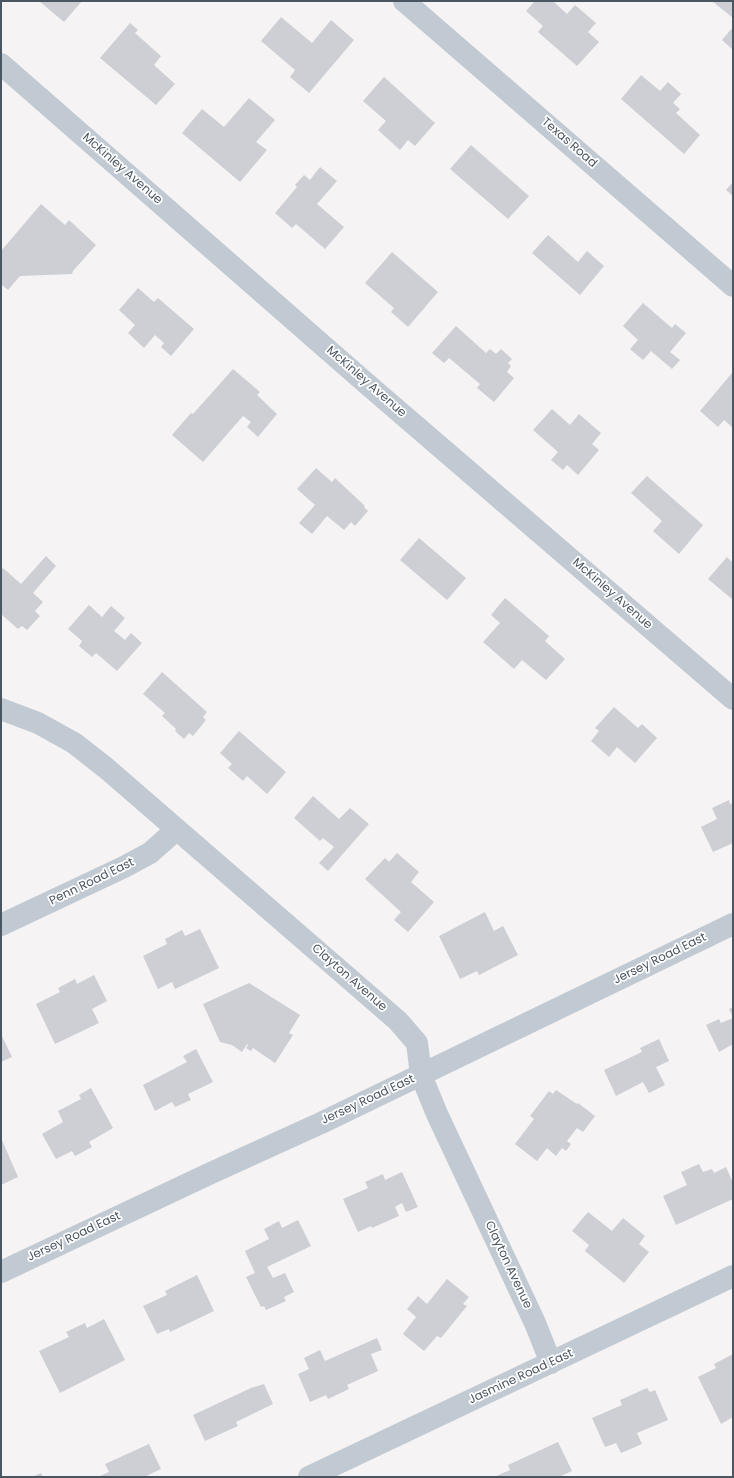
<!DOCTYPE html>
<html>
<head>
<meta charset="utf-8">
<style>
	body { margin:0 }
	#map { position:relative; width:734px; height:1478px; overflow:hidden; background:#f5f3f3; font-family:Poppins,sans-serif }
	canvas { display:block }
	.frame { position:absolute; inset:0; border:2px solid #4a5661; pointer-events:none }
</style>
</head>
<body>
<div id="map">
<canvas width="734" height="1478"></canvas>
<div class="frame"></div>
</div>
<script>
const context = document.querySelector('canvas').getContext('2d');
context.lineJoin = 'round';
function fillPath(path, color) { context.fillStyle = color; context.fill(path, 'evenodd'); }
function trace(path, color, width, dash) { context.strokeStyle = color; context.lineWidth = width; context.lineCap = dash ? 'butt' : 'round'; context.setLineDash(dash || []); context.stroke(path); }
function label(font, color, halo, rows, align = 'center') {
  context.font = font + ' Poppins,sans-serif'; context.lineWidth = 3.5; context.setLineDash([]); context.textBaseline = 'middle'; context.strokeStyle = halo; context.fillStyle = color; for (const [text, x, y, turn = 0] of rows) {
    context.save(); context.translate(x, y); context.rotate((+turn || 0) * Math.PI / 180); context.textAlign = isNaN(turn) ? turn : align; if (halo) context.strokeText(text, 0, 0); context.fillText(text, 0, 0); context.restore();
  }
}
fillPath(new Path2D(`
	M 39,1 L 82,1 L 64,22 Z
	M 535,1 L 553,1 L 567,14 L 575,5 L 596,23 L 588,32 L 599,42 L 577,66 L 538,32 L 543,26 L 526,11 Z
	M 712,1 L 733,1 L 733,18 Z
	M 281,17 L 312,43 L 331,20 L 354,40 L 309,93 L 290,77 L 295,70 L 261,41 Z
	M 130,23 L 138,30 L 135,33 L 161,56 L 154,65 L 175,84 L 156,105 L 100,58 Z
	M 733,27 L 733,50 L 722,40 Z
	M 641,75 L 660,91 L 668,82 L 681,94 L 673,103 L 680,109 L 676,113 L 700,135 L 684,154 L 621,99 Z
	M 384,77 L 435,123 L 415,146 L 408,140 L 400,150 L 378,130 L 386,121 L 363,101 Z
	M 249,98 L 275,120 L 256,142 L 267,150 L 240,182 L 182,133 L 202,109 L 224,127 Z
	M 471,145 L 529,196 L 508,219 L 450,169 Z
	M 320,167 L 337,181 L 317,204 L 344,227 L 325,249 L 296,224 L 292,228 L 275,213 L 297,187 L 295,185 L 304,175 L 310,180 Z
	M 733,182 L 733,196 L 726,190 Z
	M 41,204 L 65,225 L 69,220 L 96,245 L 73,271 L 72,274 L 20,276 L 8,290 L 1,284 L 1,251 Z
	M 548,235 L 578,262 L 587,251 L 604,266 L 580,295 L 532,253 Z
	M 392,252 L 438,292 L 408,327 L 391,312 L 394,308 L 365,283 Z
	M 138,288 L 154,302 L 158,298 L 194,329 L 171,356 L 161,347 L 164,343 L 155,335 L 144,348 L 128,333 L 135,325 L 119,310 Z
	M 643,303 L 672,328 L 675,324 L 686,333 L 670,352 L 680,360 L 672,369 L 651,351 L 643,360 L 630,349 L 638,340 L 623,326 Z
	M 456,326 L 486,353 L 490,349 L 496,354 L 501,349 L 512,359 L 508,363 L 511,366 L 507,372 L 514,378 L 494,402 L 477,388 L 480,384 L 449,358 L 444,363 L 432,353 Z
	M 233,369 L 260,392 L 257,395 L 277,414 L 258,437 L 247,427 L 251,422 L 243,416 L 203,462 L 172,435 L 191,413 L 193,414 Z
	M 732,373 L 733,375 L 733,428 L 724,420 L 718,427 L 700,411 Z
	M 552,409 L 570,425 L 579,414 L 601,433 L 592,444 L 599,450 L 578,475 L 567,465 L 563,470 L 551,460 L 558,452 L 533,430 Z
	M 316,468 L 332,482 L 335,478 L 365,506 L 364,507 L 368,511 L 355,526 L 351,522 L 344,530 L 327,516 L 312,534 L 299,523 L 315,505 L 297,489 Z
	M 647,476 L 703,525 L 679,554 L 653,531 L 662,521 L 631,493 Z
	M 419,538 L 466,578 L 447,600 L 400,560 Z
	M 46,556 L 56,566 L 33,593 L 43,602 L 35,611 L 40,616 L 27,630 L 22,626 L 18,629 L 1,614 L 1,571 L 3,568 L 21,584 Z
	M 727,557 L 733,563 L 733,600 L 708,579 Z
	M 505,598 L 549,636 L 545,641 L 565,659 L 546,680 L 522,660 L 514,669 L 483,642 L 500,623 L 491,615 Z
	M 89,605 L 102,617 L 111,606 L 125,618 L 114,631 L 125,640 L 131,633 L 142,643 L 117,671 L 96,653 L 92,657 L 79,646 L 82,641 L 68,629 Z
	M 162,672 L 207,712 L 203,717 L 206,720 L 193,736 L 189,733 L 184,739 L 175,731 L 176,729 L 162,716 L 165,713 L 143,694 Z
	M 614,707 L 638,728 L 642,724 L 657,738 L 635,763 L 617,747 L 609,757 L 591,741 L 599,731 L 595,728 Z
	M 239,731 L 286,772 L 267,794 L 247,776 L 243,781 L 228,768 L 232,764 L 220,753 Z
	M 313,796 L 339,819 L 350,808 L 369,824 L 328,871 L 319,863 L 334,847 L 323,838 L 320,841 L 294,818 Z
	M 729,800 L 730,804 L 733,803 L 733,843 L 713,852 L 701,827 L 717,819 L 712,808 Z
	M 397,853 L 419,872 L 411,882 L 434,902 L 408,932 L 394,920 L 401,912 L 365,879 L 385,858 L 389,862 Z
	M 485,912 L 494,931 L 503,926 L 518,955 L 479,975 L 477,971 L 460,979 L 439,936 Z
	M 200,929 L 219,968 L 175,989 L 172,982 L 158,989 L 143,956 L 167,944 L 165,939 L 182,930 L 185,936 Z
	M 94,975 L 107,1001 L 92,1009 L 99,1023 L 55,1044 L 36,1004 L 60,992 L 58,988 L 75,979 L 77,984 Z
	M 249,983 L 300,1015 L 289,1033 L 293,1035 L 275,1063 L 253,1048 L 251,1051 L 246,1048 L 248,1045 L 247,1044 L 242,1052 L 232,1045 L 220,1042 L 203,1004 Z
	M 733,1007 L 733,1017 L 729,1009 Z
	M 733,1018 L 733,1044 L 719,1052 L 706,1025 L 719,1019 L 721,1023 Z
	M 1,1034 L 12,1057 L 1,1062 Z
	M 659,1039 L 669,1061 L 656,1067 L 665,1085 L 649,1093 L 643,1082 L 616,1096 L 604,1070 L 642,1052 L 640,1048 Z
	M 196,1049 L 213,1082 L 188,1094 L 191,1100 L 175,1107 L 172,1102 L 155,1111 L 143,1085 L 187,1062 L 183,1056 Z
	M 91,1088 L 113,1128 L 89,1142 L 92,1147 L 75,1156 L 72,1151 L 56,1159 L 42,1134 L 63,1122 L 58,1111 L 81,1099 L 79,1095 Z
	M 556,1090 L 577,1104 L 578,1103 L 595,1116 L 583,1132 L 577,1128 L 567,1141 L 571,1144 L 566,1151 L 562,1148 L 556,1156 L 547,1148 L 537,1161 L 515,1144 L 534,1119 L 530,1116 L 549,1091 L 553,1094 Z
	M 1,1138 L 18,1177 L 1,1185 Z
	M 699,1164 L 703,1172 L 712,1169 L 714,1173 L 726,1167 L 733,1183 L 733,1199 L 676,1225 L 663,1196 L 687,1185 L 681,1172 Z
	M 402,1172 L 418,1207 L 406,1212 L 402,1203 L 395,1207 L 399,1216 L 372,1228 L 371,1226 L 358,1232 L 343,1199 L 368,1188 L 365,1182 L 383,1174 L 385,1180 Z
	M 588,1212 L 612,1231 L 623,1218 L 645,1236 L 639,1244 L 649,1252 L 624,1283 L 585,1251 L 589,1245 L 572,1231 Z
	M 298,1220 L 311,1246 L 267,1267 L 273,1278 L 285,1273 L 294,1292 L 284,1297 L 286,1301 L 266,1310 L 264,1306 L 261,1307 L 246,1277 L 255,1273 L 245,1251 L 269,1239 L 264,1229 L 279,1221 L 282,1228 Z
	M 197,1275 L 214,1311 L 170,1332 L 169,1329 L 157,1334 L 143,1306 L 167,1295 L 165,1291 Z
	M 447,1279 L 469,1297 L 463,1304 L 467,1306 L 441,1338 L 437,1336 L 424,1351 L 403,1334 L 416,1317 L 407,1309 L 418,1296 L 427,1304 Z
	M 104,1319 L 125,1360 L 60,1393 L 39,1351 L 69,1337 L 66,1332 L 85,1323 L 87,1328 Z
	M 377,1338 L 382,1350 L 371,1354 L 378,1371 L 347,1385 L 349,1389 L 328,1399 L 326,1395 L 310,1402 L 298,1374 L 309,1369 L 304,1358 L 320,1350 L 325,1361 Z
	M 733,1354 L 733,1417 L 721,1424 L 698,1377 L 716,1368 L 714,1364 Z
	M 264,1384 L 273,1404 L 236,1422 L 238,1426 L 205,1441 L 193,1415 L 251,1388 Z
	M 647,1388 L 650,1392 L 655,1390 L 668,1420 L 637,1433 L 642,1444 L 621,1453 L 616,1443 L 605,1447 L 592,1418 L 622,1405 L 620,1400 Z
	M 558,1442 L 572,1471 L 559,1477 L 494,1477 L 510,1470 L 508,1465 Z
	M 149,1444 L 161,1469 L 144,1477 L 98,1477 L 109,1472 L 105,1464 Z
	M 41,1473 L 43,1477 L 32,1477 Z`), '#cdcfd5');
trace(new Path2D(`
	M 404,1 L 733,286
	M 1,64 L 367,384 L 733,699
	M 1,709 L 38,723 L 74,743 L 106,768 L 398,1021 L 417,1043 L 421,1075 L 437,1114 L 535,1323 L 551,1363
	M 1,925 L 124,867 L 150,853 L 176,830
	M 1,1272 L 211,1173 L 321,1123 L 733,924
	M 309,1477 L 733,1276`), '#c1cad2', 22);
label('12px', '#4a5661', '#fff', [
	["Texas Road",569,143,41],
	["McKinley Avenue",122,169,41],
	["McKinley Avenue",366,382,41],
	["McKinley Avenue",612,594,41],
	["Penn Road East",92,882,-26],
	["Jersey Road East",660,959,-26],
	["Clayton Avenue",349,978,41],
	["Jersey Road East",368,1100,-25],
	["Jersey Road East",74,1237,-25],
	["Clayton Avenue",508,1265,65],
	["Jasmine Road East",521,1377,-25]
]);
</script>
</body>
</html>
